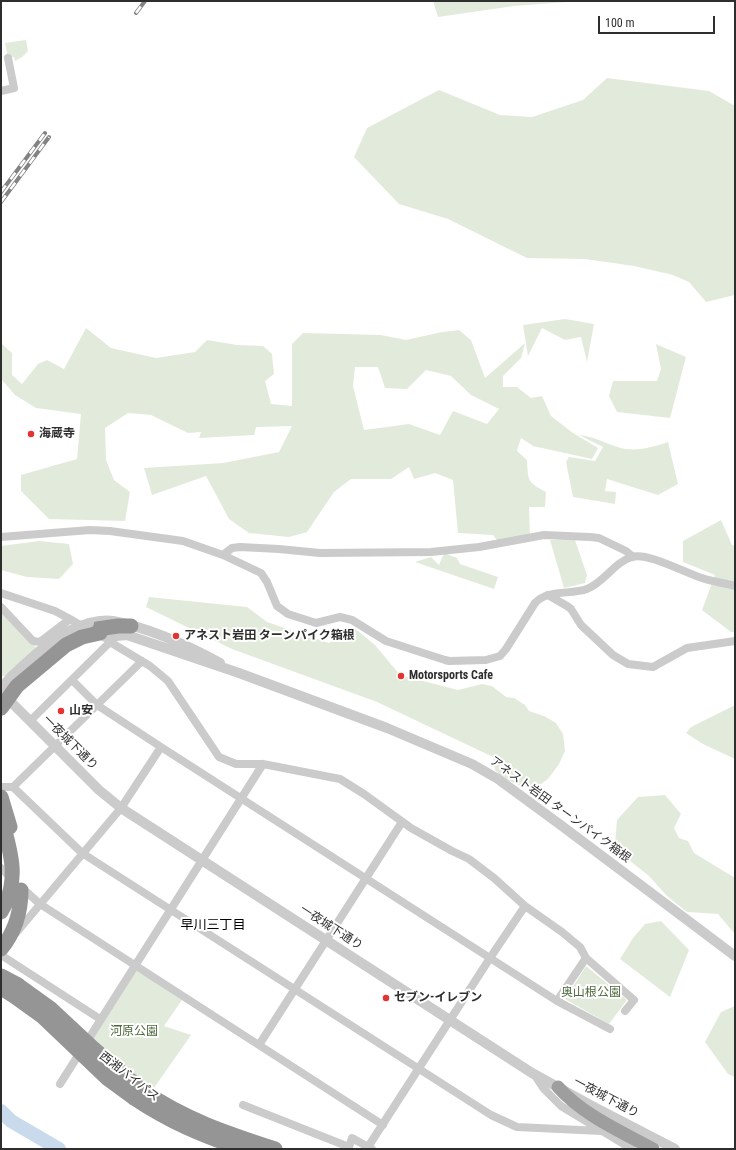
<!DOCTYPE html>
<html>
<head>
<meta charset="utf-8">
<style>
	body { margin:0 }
	#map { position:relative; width:736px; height:1150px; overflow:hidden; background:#fff; font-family:"Roboto Condensed",sans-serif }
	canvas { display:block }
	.frame { position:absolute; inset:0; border:2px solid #2e2e2e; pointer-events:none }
	.scale { position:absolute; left:598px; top:16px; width:117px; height:18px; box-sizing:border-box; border:2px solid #2e2e2e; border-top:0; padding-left:5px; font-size:12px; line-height:14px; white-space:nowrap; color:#2e2e2e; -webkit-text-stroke:3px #fff; paint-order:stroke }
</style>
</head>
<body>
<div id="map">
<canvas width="736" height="1150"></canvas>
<div class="frame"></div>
<div class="scale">100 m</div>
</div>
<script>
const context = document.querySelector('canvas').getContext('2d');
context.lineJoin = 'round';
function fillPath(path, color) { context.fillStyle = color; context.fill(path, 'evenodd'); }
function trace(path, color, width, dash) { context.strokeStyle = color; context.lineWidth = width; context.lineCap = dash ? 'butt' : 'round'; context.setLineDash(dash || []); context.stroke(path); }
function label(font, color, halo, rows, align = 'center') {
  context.font = font + ' "Roboto Condensed","Noto Sans JP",sans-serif'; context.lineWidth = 4; context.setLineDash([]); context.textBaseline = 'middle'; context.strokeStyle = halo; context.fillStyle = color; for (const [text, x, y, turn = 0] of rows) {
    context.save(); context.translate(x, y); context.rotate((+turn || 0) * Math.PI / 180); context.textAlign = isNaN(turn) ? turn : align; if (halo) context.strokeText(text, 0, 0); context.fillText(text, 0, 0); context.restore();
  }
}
fillPath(new Path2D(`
	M 433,1 L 568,1 L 568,2 L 514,6 L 438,17 Z
	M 26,40 L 28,51 L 22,57 L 15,61 L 14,57 L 8,58 L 5,43 Z
	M 607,78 L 709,91 L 735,106 L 735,295 L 706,302 L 689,282 L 673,275 L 634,266 L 585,259 L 527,258 L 448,219 L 399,204 L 354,157 L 367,128 L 439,90 L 500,115 L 532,117 L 583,100 Z
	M 565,319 L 594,324 L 587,362 L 581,337 L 565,340 L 542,328 L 528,356 L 523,325 Z
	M 86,328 L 111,348 L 156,358 L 195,352 L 207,340 L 237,345 L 263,346 L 272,354 L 274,374 L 265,381 L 271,404 L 292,406 L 292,344 L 303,333 L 381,335 L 406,340 L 442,332 L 459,330 L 471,340 L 485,378 L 525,343 L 521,358 L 503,376 L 503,387 L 517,387 L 531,398 L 542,396 L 551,416 L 573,433 L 598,448 L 592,459 L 533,446 L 521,438 L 517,451 L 527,460 C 528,482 528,482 546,492 L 545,507 L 529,507 L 530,539 L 500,544 L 493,535 L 458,533 L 453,480 L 435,473 L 414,479 L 409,467 L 391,479 L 351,479 L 334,492 L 307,532 L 289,537 L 249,533 L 229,519 L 206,476 L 152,495 L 144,468 L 223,463 L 279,452 L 292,426 L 256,427 L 254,435 L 199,438 L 201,432 L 188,433 L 151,415 L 128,413 L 105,428 L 106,460 L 114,480 L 130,492 L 125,521 L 49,519 L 21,491 L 21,475 L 77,459 L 81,414 L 36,408 L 15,395 L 1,379 L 1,343 L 12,353 L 12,375 L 22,384 L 38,364 L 47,360 L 64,369 ZM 355,367 L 378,367 L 385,388 L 407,389 L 426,370 L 451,376 L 471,395 L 499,409 L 487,424 L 453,411 L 440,435 L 409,424 L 364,430 L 353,386 Z
	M 656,344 L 686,357 L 670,418 L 617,412 L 609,396 L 613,381 L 657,381 L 661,369 Z
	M 579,435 C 594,436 606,444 621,448 C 637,452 653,447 668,442 L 678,484 L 658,495 L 607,479 L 605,491 L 616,492 L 615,504 L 573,497 L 566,462 L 569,457 L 595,461 L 603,447 Z
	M 721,520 L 732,545 L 735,546 L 735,632 L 731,632 L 702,610 L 715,575 L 683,562 L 683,541 Z
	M 550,540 L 575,540 L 587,575 L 585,583 L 564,588 Z
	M 39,541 L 69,544 L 73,564 L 59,579 L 27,577 L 1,570 L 1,546 Z
	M 444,553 L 457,558 L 460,564 L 498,577 L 494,589 L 415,562 L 431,557 L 439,565 Z
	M 149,597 L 247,607 L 267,622 L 329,643 L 353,627 L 375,645 L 400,675 L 458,690 L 482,684 L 492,686 L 506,697 L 514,698 L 525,705 L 529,711 L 544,716 L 556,723 L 563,734 L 565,751 L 559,764 L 548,779 L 538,786 L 519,785 L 503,778 L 495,770 L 493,757 L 377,702 L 232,649 L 146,607 Z
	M 1,612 L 37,648 L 6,676 L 1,676 Z
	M 735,705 L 735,759 L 703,744 L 686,733 L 691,727 Z
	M 665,795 L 681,814 L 674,828 L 679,838 L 688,841 L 694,853 L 735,878 L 735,934 L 718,914 L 687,912 L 667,896 L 649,876 L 620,853 L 615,844 L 617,820 L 638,797 Z
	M 661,921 L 689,950 L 670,997 L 620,959 L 633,938 L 645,924 Z
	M 586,966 L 627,1000 L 609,1024 L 565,999 Z
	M 136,970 L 182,1000 L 164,1026 L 191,1035 L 154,1088 L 136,1076 L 92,1038 Z
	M 735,1006 L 735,1077 L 728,1074 L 705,1042 L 721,1012 Z`), '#e2ebdb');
trace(new Path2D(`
	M 1,1111 L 11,1121 L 59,1149`), '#c8daeb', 14);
trace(new Path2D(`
	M 1,91 L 14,88 L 8,58
	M 1,537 L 90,530 L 110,531 L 183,541 L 223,555 L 261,573 L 267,582 L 277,606 L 288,614 L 316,623 L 340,617 L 352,620 L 386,641 L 445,660 L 449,661 L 486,660 L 500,656 L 506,649 L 535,603 C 548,589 570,595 587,589 C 604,583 614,562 632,557 C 648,552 685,573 702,578 C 713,582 724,583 735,586
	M 223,555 L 232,548 L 240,547 L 279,549 L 320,553 L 431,552 L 479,547 L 544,535 L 590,537 L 599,538 L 626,551 L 633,557
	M 1,593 L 55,611 L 70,619
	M 548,595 L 567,606 L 571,609 L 581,625 L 613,655 L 628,664 L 653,667 L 687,648 L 735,641
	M 1,607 L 33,641 L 40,642 L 70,619 L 85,628
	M 72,680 L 97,705 L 161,747 L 557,1001 L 610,1029
	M 30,721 L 110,642 L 150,666 L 168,681 L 219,757 L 236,764 L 263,764 L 340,779 L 364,794 L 411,828 L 452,851 L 469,859 L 494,878 L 525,906 L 562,932 L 580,947 L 586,958 L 634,1000 L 625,1011
	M 1,787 L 13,787 L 142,661
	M 13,787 L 82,853 L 491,1115 L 517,1127 L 601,1131
	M 1,868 L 11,878
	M 21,887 L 40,904 L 383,1125
	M 16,933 L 121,808 L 161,747
	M 1,955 L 100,1019
	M 557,1001 L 586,958
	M 259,1045 L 402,822
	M 534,1074 L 544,1089 L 561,1106 L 632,1149
	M 60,1084 L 263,764
	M 243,1105 L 349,1147 L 352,1138 L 368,1147
	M 372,1149 L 368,1147 L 490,958 L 525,906`), '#cbcbcb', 8);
trace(new Path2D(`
	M 89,623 C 97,621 105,620 113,621 C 149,628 189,646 220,663
	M 105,637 L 127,635 L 239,673 L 387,728 L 472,764 L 498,779 L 562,826 L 735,956
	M 1,688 L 12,676
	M 1,692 L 99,790 L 121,808 L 532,1073 L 590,1105 L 675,1149`), '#cbcbcb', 10);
trace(new Path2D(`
	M 558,1087 C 583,1115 620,1131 653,1149`), '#9e9e9e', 13);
trace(new Path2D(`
	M 97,629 L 118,626 L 131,626
	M 1,949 C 15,932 21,912 21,890
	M 1,976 L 18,985
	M 1,988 L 11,994
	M 142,1090 C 184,1119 226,1133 275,1149
	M 134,1098 C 170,1122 201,1135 242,1149`), '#959595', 15);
const rail = new Path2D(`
	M 136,13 L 145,1
	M 1,192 L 45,133
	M 1,202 L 49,137`);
trace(rail, '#838383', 4);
trace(rail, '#fff', 2.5, [8]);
trace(new Path2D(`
	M 12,676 C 34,655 59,631 89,623`), '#cbcbcb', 10);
trace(new Path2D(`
	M 1,708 L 17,686 L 66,645 L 82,637 L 100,633
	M 1,797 L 10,827
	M 1,817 C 10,849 21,881 1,912
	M 18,985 L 50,1008 L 94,1049 L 142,1090
	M 11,994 L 43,1017 L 108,1079 L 134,1098`), '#959595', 15);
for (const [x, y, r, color] of [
	[31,434,4,"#e33432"],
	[176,636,4,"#e33432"],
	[401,676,4,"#e33432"],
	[61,711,4,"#e33432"],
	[386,998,4,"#e33432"]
]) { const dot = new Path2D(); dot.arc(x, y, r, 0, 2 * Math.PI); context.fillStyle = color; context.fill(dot); trace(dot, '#fff', 1.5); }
label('bold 12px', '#2e2e2e', '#fff', [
	["海蔵寺",39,434],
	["アネスト岩田 ターンパイク箱根",184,636],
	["Motorsports Cafe",409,676],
	["山安",69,711],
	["セブン-イレブン",394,998]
], 'left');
label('12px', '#2e2e2e', '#fff', [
	["一夜城下通り",70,743,45],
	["アネスト岩田 ターンパイク箱根",560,810,36],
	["一夜城下通り",331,928,33],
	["西湘バイパス",129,1077,38],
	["一夜城下通り",606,1098,28]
]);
label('12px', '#4d693c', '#fff', [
	["奥山根公園",591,993],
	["河原公園",134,1032]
]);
label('13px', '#000', '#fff', [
	["早川三丁目",213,926]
]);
</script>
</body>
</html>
